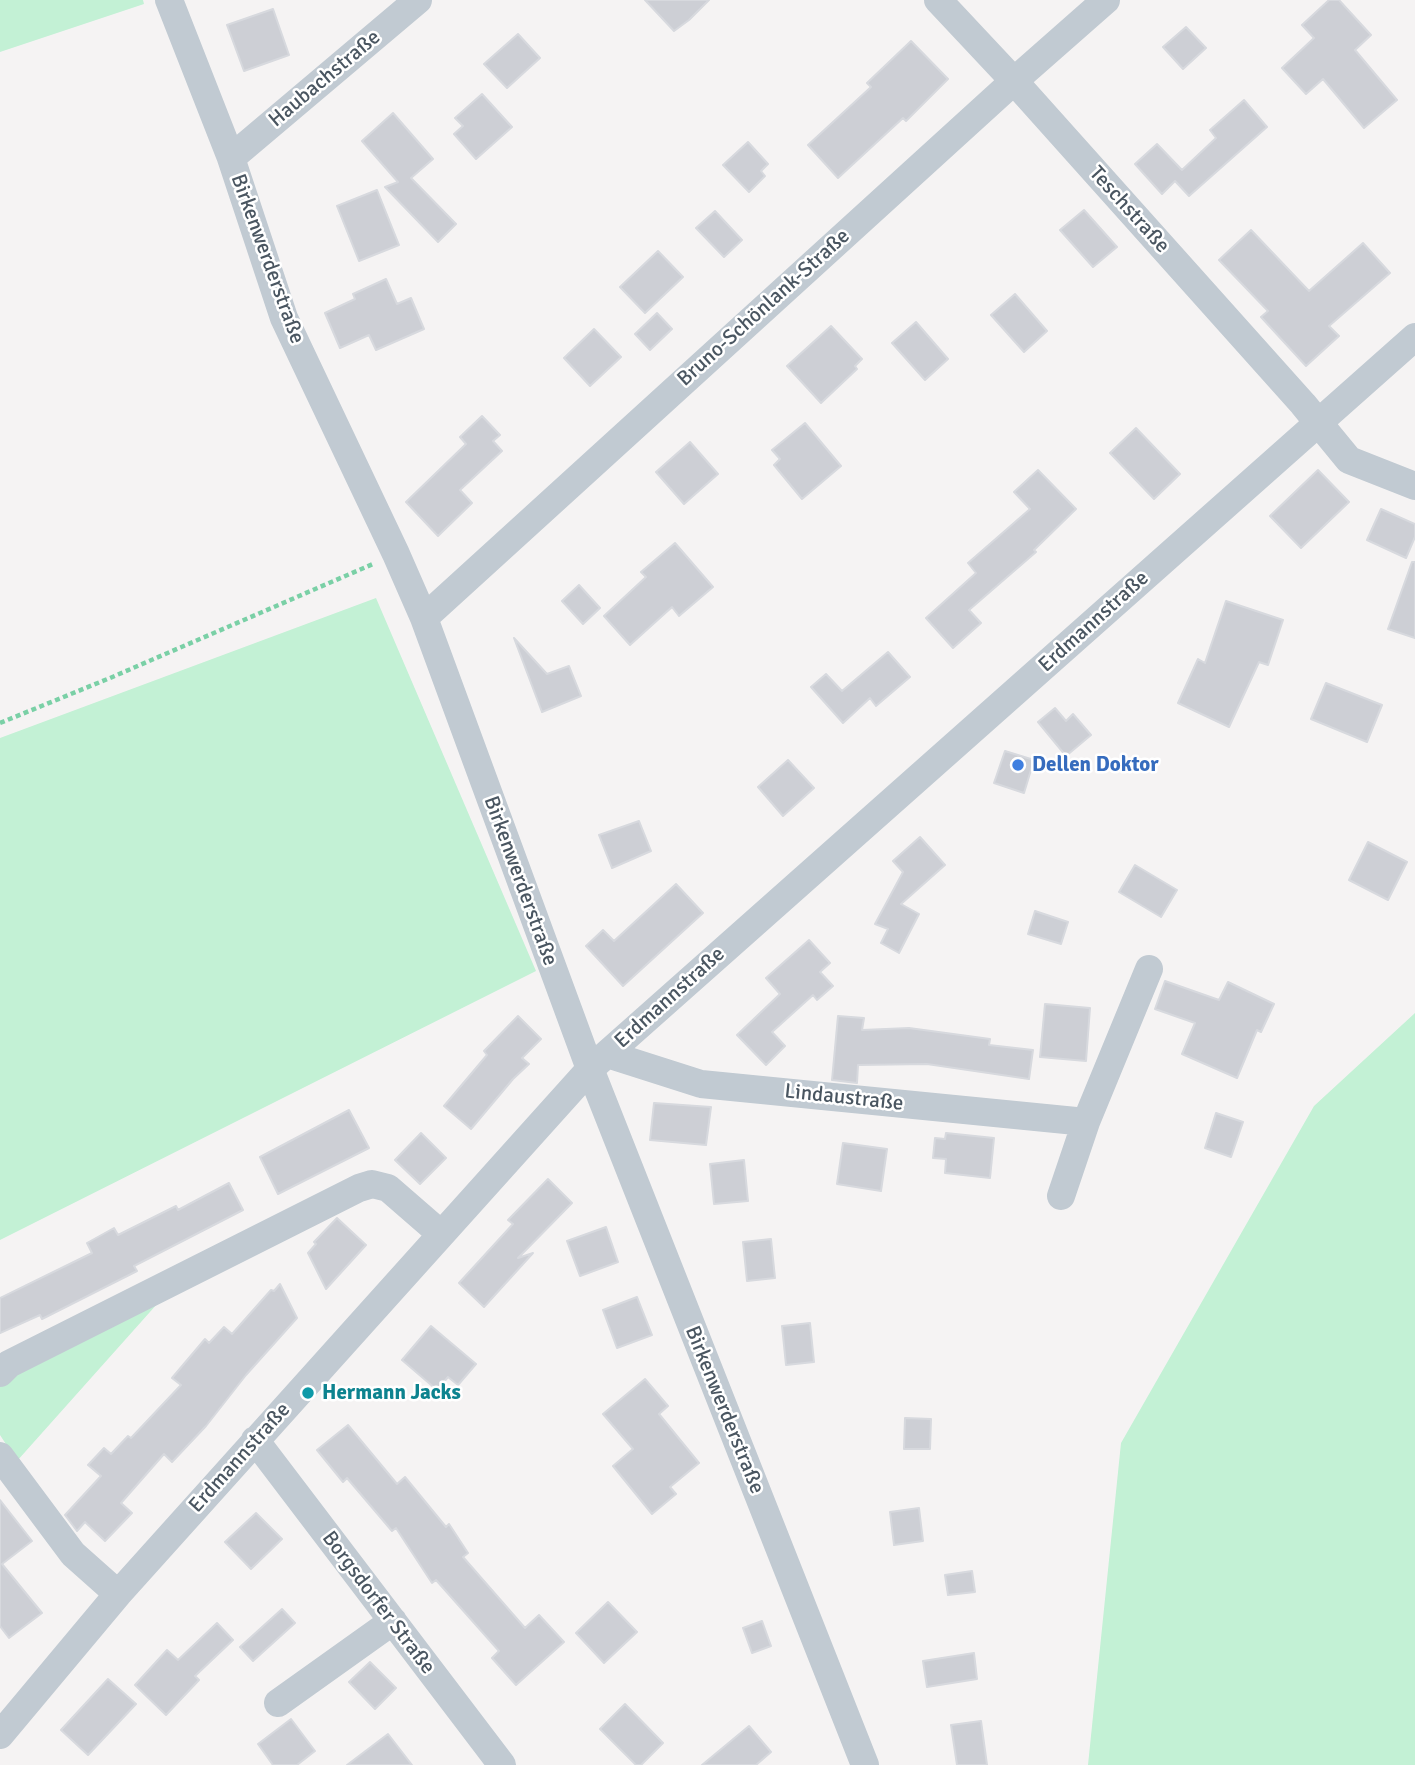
<!DOCTYPE html>
<html>
<head>
<meta charset="utf-8">
<style>
	body { margin:0 }
	canvas { display:block; background:#f5f3f3 }
</style>
</head>
<body>
<canvas width="1415" height="1765"></canvas>
<script>
const context = document.querySelector('canvas').getContext('2d');
context.lineJoin = 'round';
function fillPath(path, color) { context.fillStyle = color; context.fill(path, 'evenodd'); }
function trace(path, color, width, dash) { context.strokeStyle = color; context.lineWidth = width; context.lineCap = dash ? 'butt' : 'round'; context.setLineDash(dash || []); context.stroke(path); }
function label(font, color, halo, rows, align = 'center') {
  context.font = font + ' Signika,sans-serif'; context.lineWidth = 5; context.setLineDash([]); context.textBaseline = 'middle'; context.strokeStyle = halo; context.fillStyle = color; for (const [text, x, y, turn = 0] of rows) {
    context.save(); context.translate(x, y); context.rotate((+turn || 0) * Math.PI / 180); context.textAlign = isNaN(turn) ? turn : align; if (halo) context.strokeText(text, 0, 0); context.fillText(text, 0, 0); context.restore();
  }
}
fillPath(new Path2D(`
	M 0,0 L 143,0 L 144,4 L 0,52 Z
	M 376,598 L 536,971 L 0,1240 L 0,738 Z
	M 1415,1013 L 1415,1765 L 1088,1765 L 1121,1443 L 1314,1106 Z
	M 166,1294 L 17,1461 L 0,1435 L 0,1386 L 14,1372 Z`), '#c3f1d5');
const building = new Path2D(`
	M 645,0 L 709,0 L 689,20 L 674,31 Z
	M 1329,0 L 1339,0 L 1371,35 L 1355,50 L 1397,100 L 1364,128 L 1323,79 L 1306,94 L 1282,68 L 1314,38 L 1302,25 Z
	M 273,9 L 289,55 L 244,71 L 227,25 Z
	M 1186,27 L 1206,48 L 1183,69 L 1163,47 Z
	M 518,34 L 540,58 L 507,88 L 484,64 Z
	M 911,41 L 948,79 L 906,121 L 903,118 L 838,178 L 808,145 L 871,87 L 867,83 Z
	M 482,94 L 512,127 L 476,159 L 454,134 L 463,126 L 455,118 Z
	M 1244,100 L 1267,127 L 1189,196 L 1175,181 L 1162,194 L 1135,164 L 1157,144 L 1182,170 L 1216,138 L 1210,130 Z
	M 393,113 L 433,159 L 411,178 L 456,224 L 438,242 L 385,187 L 398,182 L 362,141 Z
	M 748,142 L 768,164 L 761,171 L 765,176 L 749,192 L 723,165 Z
	M 377,190 L 399,245 L 359,261 L 337,206 Z
	M 1084,210 L 1117,247 L 1093,267 L 1060,230 Z
	M 715,211 L 742,240 L 724,257 L 696,228 Z
	M 1251,230 L 1309,291 L 1363,243 L 1390,273 L 1329,326 L 1339,336 L 1306,366 L 1261,317 L 1268,311 L 1219,260 Z
	M 658,251 L 683,277 L 645,313 L 620,287 Z
	M 386,279 L 397,304 L 411,298 L 424,329 L 376,350 L 369,335 L 340,348 L 325,313 L 355,299 L 353,294 Z
	M 1015,294 L 1047,331 L 1024,352 L 991,315 Z
	M 657,313 L 672,329 L 650,350 L 635,334 Z
	M 916,322 L 948,359 L 925,380 L 892,343 Z
	M 831,326 L 862,359 L 855,366 L 857,369 L 821,403 L 787,366 Z
	M 594,329 L 621,357 L 590,386 L 564,358 Z
	M 482,416 L 500,435 L 493,441 L 502,451 L 460,490 L 472,503 L 438,536 L 406,502 L 466,444 L 460,437 Z
	M 805,423 L 841,466 L 802,499 L 774,465 L 780,459 L 772,450 Z
	M 1136,428 L 1180,474 L 1154,499 L 1110,453 Z
	M 690,442 L 718,474 L 684,504 L 656,472 Z
	M 1038,470 L 1076,509 L 1034,550 L 1036,552 L 969,610 L 981,623 L 953,648 L 926,618 L 976,573 L 968,563 L 1030,509 L 1014,492 Z
	M 1318,470 L 1349,502 L 1301,548 L 1270,516 Z
	M 1381,509 L 1415,524 L 1415,537 L 1406,558 L 1367,540 Z
	M 675,543 L 713,587 L 679,616 L 672,607 L 630,645 L 604,616 L 646,577 L 641,572 Z
	M 1412,562 L 1415,562 L 1415,638 L 1388,629 Z
	M 579,585 L 600,608 L 583,624 L 562,601 Z
	M 1226,601 L 1283,620 L 1268,665 L 1259,662 L 1229,727 L 1178,703 L 1198,659 L 1205,663 Z
	M 514,638 L 547,674 L 569,666 L 581,696 L 542,712 Z
	M 888,652 L 910,677 L 876,706 L 870,698 L 843,723 L 811,687 L 826,674 L 842,691 Z
	M 1326,683 L 1382,705 L 1367,742 L 1311,719 Z
	M 1055,708 L 1066,721 L 1073,714 L 1091,735 L 1066,756 L 1038,722 Z
	M 1005,751 L 1034,760 L 1024,793 L 994,783 Z
	M 788,760 L 814,788 L 783,816 L 758,787 Z
	M 639,821 L 651,851 L 612,868 L 599,835 Z
	M 920,837 L 945,865 L 901,904 L 919,914 L 899,953 L 881,943 L 888,929 L 875,924 L 903,872 L 893,861 Z
	M 1368,842 L 1407,862 L 1388,900 L 1349,880 Z
	M 1135,865 L 1177,890 L 1161,917 L 1119,892 Z
	M 676,884 L 703,913 L 623,986 L 586,946 L 603,930 L 614,941 Z
	M 1035,911 L 1068,922 L 1061,944 L 1028,934 Z
	M 809,940 L 830,963 L 820,972 L 833,986 L 817,1000 L 813,995 L 772,1032 L 785,1046 L 766,1065 L 737,1035 L 780,994 L 766,978 Z
	M 1165,981 L 1219,1000 L 1228,982 L 1274,1004 L 1261,1032 L 1257,1030 L 1237,1078 L 1182,1054 L 1195,1023 L 1155,1009 Z
	M 1045,1004 L 1090,1008 L 1086,1061 L 1040,1057 Z
	M 518,1016 L 541,1039 L 522,1058 L 529,1064 L 513,1079 L 471,1129 L 444,1106 L 487,1055 L 484,1051 Z
	M 838,1016 L 864,1018 L 862,1030 L 909,1028 L 990,1039 L 989,1045 L 1033,1050 L 1029,1079 L 927,1064 L 858,1065 L 857,1083 L 832,1080 Z
	M 654,1103 L 711,1107 L 706,1145 L 650,1140 Z
	M 349,1110 L 369,1148 L 278,1194 L 260,1157 Z
	M 1216,1113 L 1243,1122 L 1231,1157 L 1205,1148 Z
	M 421,1133 L 446,1158 L 420,1184 L 395,1160 Z
	M 946,1133 L 994,1138 L 990,1178 L 945,1173 L 946,1159 L 933,1158 L 935,1138 L 945,1139 Z
	M 843,1143 L 887,1149 L 881,1191 L 837,1184 Z
	M 744,1160 L 748,1201 L 714,1204 L 710,1164 Z
	M 548,1179 L 572,1203 L 518,1258 L 533,1253 L 484,1307 L 459,1283 L 513,1224 L 508,1220 Z
	M 229,1183 L 243,1210 L 134,1266 L 137,1271 L 42,1319 L 40,1315 L 0,1333 L 0,1298 L 92,1253 L 87,1243 L 114,1228 L 118,1235 L 176,1206 L 178,1210 Z
	M 337,1218 L 366,1245 L 326,1289 L 308,1253 L 316,1244 L 314,1242 Z
	M 606,1227 L 618,1262 L 580,1276 L 567,1241 Z
	M 771,1239 L 775,1278 L 747,1281 L 743,1242 Z
	M 280,1284 L 297,1318 L 246,1375 L 206,1426 L 172,1462 L 164,1454 L 121,1503 L 132,1513 L 105,1541 L 85,1522 L 77,1531 L 65,1515 L 101,1476 L 88,1465 L 104,1448 L 111,1454 L 128,1436 L 131,1438 L 181,1385 L 172,1378 L 205,1339 L 209,1343 L 224,1327 L 232,1334 L 271,1290 L 274,1291 Z
	M 637,1297 L 652,1335 L 617,1348 L 603,1310 Z
	M 810,1323 L 814,1362 L 786,1365 L 782,1326 Z
	M 431,1326 L 476,1364 L 458,1385 L 448,1377 L 437,1390 L 402,1360 Z
	M 645,1379 L 668,1406 L 659,1414 L 699,1463 L 670,1487 L 676,1494 L 652,1514 L 613,1466 L 633,1449 L 603,1414 Z
	M 905,1418 L 931,1419 L 930,1449 L 904,1449 Z
	M 348,1425 L 397,1484 L 405,1477 L 446,1527 L 449,1524 L 468,1553 L 463,1557 L 525,1628 L 539,1615 L 564,1642 L 516,1685 L 492,1658 L 499,1651 L 436,1580 L 432,1583 L 396,1528 L 392,1531 L 347,1478 L 343,1482 L 317,1450 Z
	M 0,1500 L 32,1541 L 2,1564 L 42,1613 L 9,1638 L 0,1626 Z
	M 919,1508 L 923,1541 L 894,1545 L 890,1512 Z
	M 256,1513 L 282,1539 L 251,1569 L 225,1542 Z
	M 972,1571 L 975,1592 L 948,1595 L 945,1575 Z
	M 608,1602 L 637,1632 L 604,1663 L 576,1633 Z
	M 282,1609 L 295,1623 L 253,1661 L 240,1647 Z
	M 762,1621 L 771,1646 L 752,1653 L 743,1628 Z
	M 217,1623 L 233,1640 L 195,1676 L 199,1680 L 166,1715 L 135,1685 L 167,1650 L 178,1660 Z
	M 974,1653 L 977,1679 L 927,1687 L 923,1661 Z
	M 370,1662 L 396,1688 L 375,1709 L 349,1682 Z
	M 108,1679 L 136,1704 L 88,1755 L 61,1730 Z
	M 625,1704 L 663,1743 L 641,1765 L 636,1765 L 600,1729 Z
	M 291,1719 L 315,1751 L 297,1765 L 273,1765 L 258,1744 Z
	M 981,1721 L 987,1765 L 957,1765 L 951,1725 Z
	M 749,1726 L 771,1752 L 756,1765 L 702,1765 Z
	M 388,1734 L 412,1765 L 347,1765 Z`);
fillPath(building, '#cdcfd5');
trace(building, '#d7d9de', 2);
trace(new Path2D(`
	M 0,723 L 110,678 L 373,564`), '#7ad0a6', 4.5, [5, 3.5]);
trace(new Path2D(`
	M 169,0 L 231,158 L 284,318 L 396,554 L 424,618 L 590,1069 L 865,1765
	M 938,0 L 1014,81 L 1303,404 L 1349,460 L 1415,486
	M 231,158 L 418,0
	M 424,618 L 1014,81 L 1106,0
	M 607,1054 L 701,1084 L 1086,1122
	M 1061,1196 L 1086,1122 L 1149,969
	M 0,1373 L 9,1364 L 359,1188 L 372,1184 L 388,1188 L 441,1234
	M 255,1440 L 502,1765
	M 0,1456 L 73,1554 L 118,1594
	M 278,1703 L 393,1621
	M 0,1735 L 118,1594 L 590,1069 L 1415,337`), '#c1cad2', 28);
for (const [x, y, r, color] of [
	[1018,765,7,"#3f7fe0"],
	[308,1393,7,"#0f9aa8"]
]) { const dot = new Path2D(); dot.arc(x, y, r, 0, 2 * Math.PI); context.fillStyle = color; context.fill(dot); trace(dot, '#fff', 2.5); }
label('21px', '#4a5661', '#fff', [
	["Haubachstraße",325,79,-40],
	["Teschstraße",1129,210,48],
	["Birkenwerderstraße",267,259,70],
	["Bruno-Schönlank-Straße",764,308,-42],
	["Erdmannstraße",1094,622,-42],
	["Birkenwerderstraße",520,881,70],
	["Erdmannstraße",670,998,-42],
	["Lindaustraße",844,1098,6],
	["Birkenwerderstraße",724,1410,68],
	["Erdmannstraße",240,1458,-48],
	["Borgsdorfer Straße",378,1603,53]
]);
label('bold 21px', '#366cbe', '#fff', [
	["Dellen Doktor",1032,765]
], 'left');
label('bold 21px', '#0d838f', '#fff', [
	["Hermann Jacks",322,1393]
], 'left');
</script>
</body>
</html>
